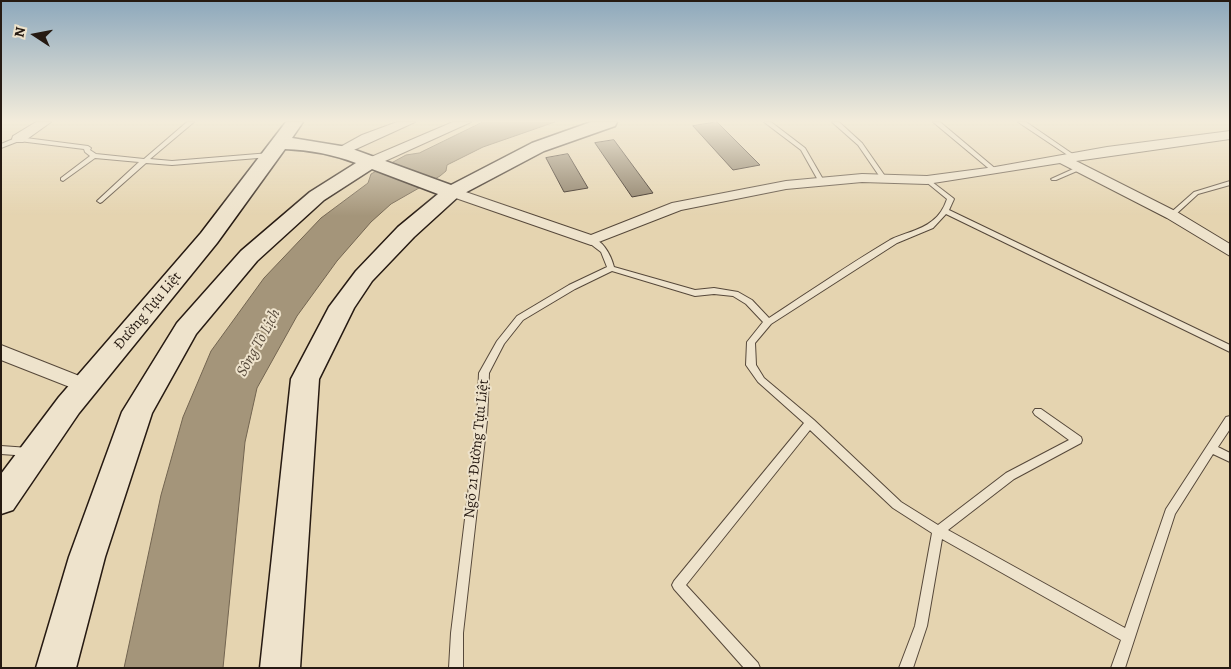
<!DOCTYPE html>
<html>
<head>
<meta charset="utf-8">
<style>
	body { margin:0 }
	#map { position:relative; width:1231px; height:669px; overflow:hidden; background:#e5d4b0; font-family:Alegreya,serif }
	canvas { display:block }
	.frame { position:absolute; inset:0; border:2px solid #261a12; pointer-events:none }
	.north { position:absolute; left:10px; top:10px; width:50px; height:50px; -webkit-text-stroke:4px #eee3cc; paint-order:stroke; rotate:281deg; font-size:14px; font-weight:700; line-height:20px; text-align:center; color:#261a12 }
	.north::after { content:''; display:block; margin:auto; width:18px; height:22px; background:#261a12; clip-path:polygon(50% 0,100% 100%,50% 72%,0 100%) }
</style>
</head>
<body>
<div id="map">
<canvas width="1231" height="669"></canvas>
<div class="frame"></div>
<div class="north">N</div>
</div>
<script>
const context = document.querySelector('canvas').getContext('2d');
context.lineJoin = 'round';
function fillPath(path, color) { context.fillStyle = color; context.fill(path, 'evenodd'); }
function trace(path, color, width, dash) { context.strokeStyle = color; context.lineWidth = width; context.lineCap = dash ? 'butt' : 'round'; context.setLineDash(dash || []); context.stroke(path); }
function label(font, color, halo, rows, align = 'center') {
  context.font = font + ' Alegreya,serif'; context.lineWidth = 4; context.setLineDash([]); context.textBaseline = 'middle'; context.strokeStyle = halo; context.fillStyle = color; for (const [text, x, y, turn = 0] of rows) {
    context.save(); context.translate(x, y); context.rotate((+turn || 0) * Math.PI / 180); context.textAlign = isNaN(turn) ? turn : align; if (halo) context.strokeText(text, 0, 0); context.fillText(text, 0, 0); context.restore();
  }
}
const water = new Path2D(`
	M 483,122 L 555,122 L 483,147 L 447,165 L 446,171 L 440,176 L 391,204 L 371,222 L 337,261 L 297,316 L 257,388 L 245,442 L 223,668 L 124,668 L 161,495 L 183,417 L 211,351 L 264,278 L 321,218 L 368,183 L 371,174 L 406,155 L 419,153 Z`);
fillPath(water, '#a4957a');
trace(water, '#726450', 1);
const building = new Path2D(`
	M 717,122 L 760,165 L 733,170 L 693,126 Z
	M 614,140 L 653,193 L 632,197 L 595,143 Z
	M 568,154 L 588,188 L 564,192 L 546,158 Z`);
fillPath(building, '#897b64');
trace(building, '#261a12', 1);
const lane = new Path2D(`
	M 187,122 L 194,122 L 150,159 L 172,161 L 270,153 L 273,155 L 270,157 L 172,165 L 146,163 L 102,202 L 100,203 L 97,201 L 98,200 L 139,162 L 95,158 L 63,181 L 61,180 L 61,178 L 90,156 L 85,152 L 84,149 L 19,141 L 1,148 L 1,144 L 18,137 L 88,146 L 91,148 L 90,150 L 96,154 L 144,159 Z
	M 764,122 L 771,122 L 805,148 L 824,181 L 823,182 L 819,182 L 801,150 Z
	M 832,122 L 839,122 L 862,143 L 887,179 L 886,180 L 882,180 L 858,145 Z
	M 933,122 L 940,122 L 997,170 L 997,172 L 993,172 Z
	M 1018,122 L 1026,122 L 1077,157 L 1072,158 Z
	M 1082,165 L 1085,167 L 1084,168 L 1056,180 L 1052,180 L 1051,179 Z
	M 927,178 L 953,198 L 954,199 L 949,210 L 1230,345 L 1230,352 L 946,214 L 933,228 L 897,243 L 771,324 L 755,343 L 756,365 L 764,378 L 814,420 L 901,502 L 938,525 L 1006,473 L 1069,440 L 1035,415 L 1033,412 L 1035,409 L 1041,409 L 1081,437 L 1082,440 L 1081,443 L 1014,479 L 948,530 L 1125,628 L 1166,509 L 1226,417 L 1230,416 L 1230,429 L 1218,447 L 1230,453 L 1230,462 L 1213,454 L 1175,514 L 1125,668 L 1111,668 L 1121,640 L 942,539 L 927,626 L 913,668 L 899,668 L 915,626 L 932,533 L 893,508 L 810,430 L 686,585 L 758,663 L 760,668 L 744,668 L 674,589 L 672,585 L 674,581 L 804,423 L 758,382 L 746,365 L 747,342 L 763,322 L 746,304 L 733,296 L 714,294 L 695,296 L 612,271 L 575,289 L 523,320 L 504,344 L 489,373 L 487,421 L 463,633 L 463,668 L 449,668 L 451,633 L 477,421 L 479,373 L 497,341 L 517,316 L 569,285 L 607,267 L 601,252 L 588,242 L 588,238 C 602,237 611,255 614,267 L 695,290 L 714,288 L 738,292 L 752,300 L 769,318 C 809,292 848,265 890,240 C 903,233 920,231 932,221 C 939,216 944,208 947,199 L 925,181 L 924,180 Z
	M 1230,181 L 1230,185 L 1198,194 L 1174,216 L 1172,217 L 1168,215 L 1194,192 Z
	M 1,446 L 29,448 L 33,449 L 34,452 L 33,455 L 29,456 L 1,454 Z`);
const street = new Path2D(`
	M 36,122 L 51,122 L 23,142 L 13,142 L 12,139 L 13,136 Z
	M 397,122 L 415,122 L 345,154 L 335,154 L 333,151 L 362,135 Z
	M 453,122 L 471,122 L 374,166 L 364,166 L 362,163 L 364,160 Z
	M 1230,131 L 1230,139 L 1076,161 L 1177,212 L 1230,244 L 1230,256 L 1167,218 L 1060,163 L 927,184 L 862,182 L 786,189 L 681,210 L 591,245 L 447,195 L 445,192 L 452,188 L 457,189 L 591,235 L 672,203 L 786,181 L 862,174 L 927,176 L 995,167 L 1107,147 Z
	M 1,345 L 92,381 L 95,386 L 92,391 L 85,393 L 1,360 Z`);
const secondary = new Path2D(`
	M 286,122 L 303,122 L 292,138 L 347,147 L 451,185 L 532,143 L 591,122 L 617,122 L 615,126 L 544,151 L 459,196 L 414,237 L 372,281 L 354,308 L 319,379 L 300,668 L 260,668 L 291,379 L 329,307 L 356,271 L 398,227 L 438,194 L 372,169 L 324,200 L 257,261 L 196,334 L 152,413 L 105,557 L 76,668 L 36,668 L 69,557 L 122,412 L 177,323 L 241,251 L 310,192 L 356,163 C 332,154 310,150 285,149 L 217,243 L 79,413 L 13,510 L 1,514 L 1,474 L 59,397 L 201,233 Z`);
trace(lane, '#56483a', 2);
trace(street, '#56483a', 2);
trace(secondary, '#261a12', 3);
fillPath(lane, '#eee3cc');
fillPath(street, '#eee3cc');
fillPath(secondary, '#eee3cc');
const sky = context.createLinearGradient(0, 0, 0, 216);
sky.addColorStop(0, '#8da8bc');
sky.addColorStop(0.56, '#f3ecdb');
sky.addColorStop(1, '#f3ecdb00');
context.fillStyle = sky;
context.fillRect(0, 0, 1231, 216);
label('15px', '#261a12', '#eee3cc', [
	["Đường Tựu Liệt",148,311,-50],
	["Ngõ 21 Đường Tựu Liệt",477,449,-84]
]);
label('italic 16px', '#584b3c', '#eee3cc', [
	["Sông Tô Lịch",259,343,-61]
]);
</script>
</body>
</html>
